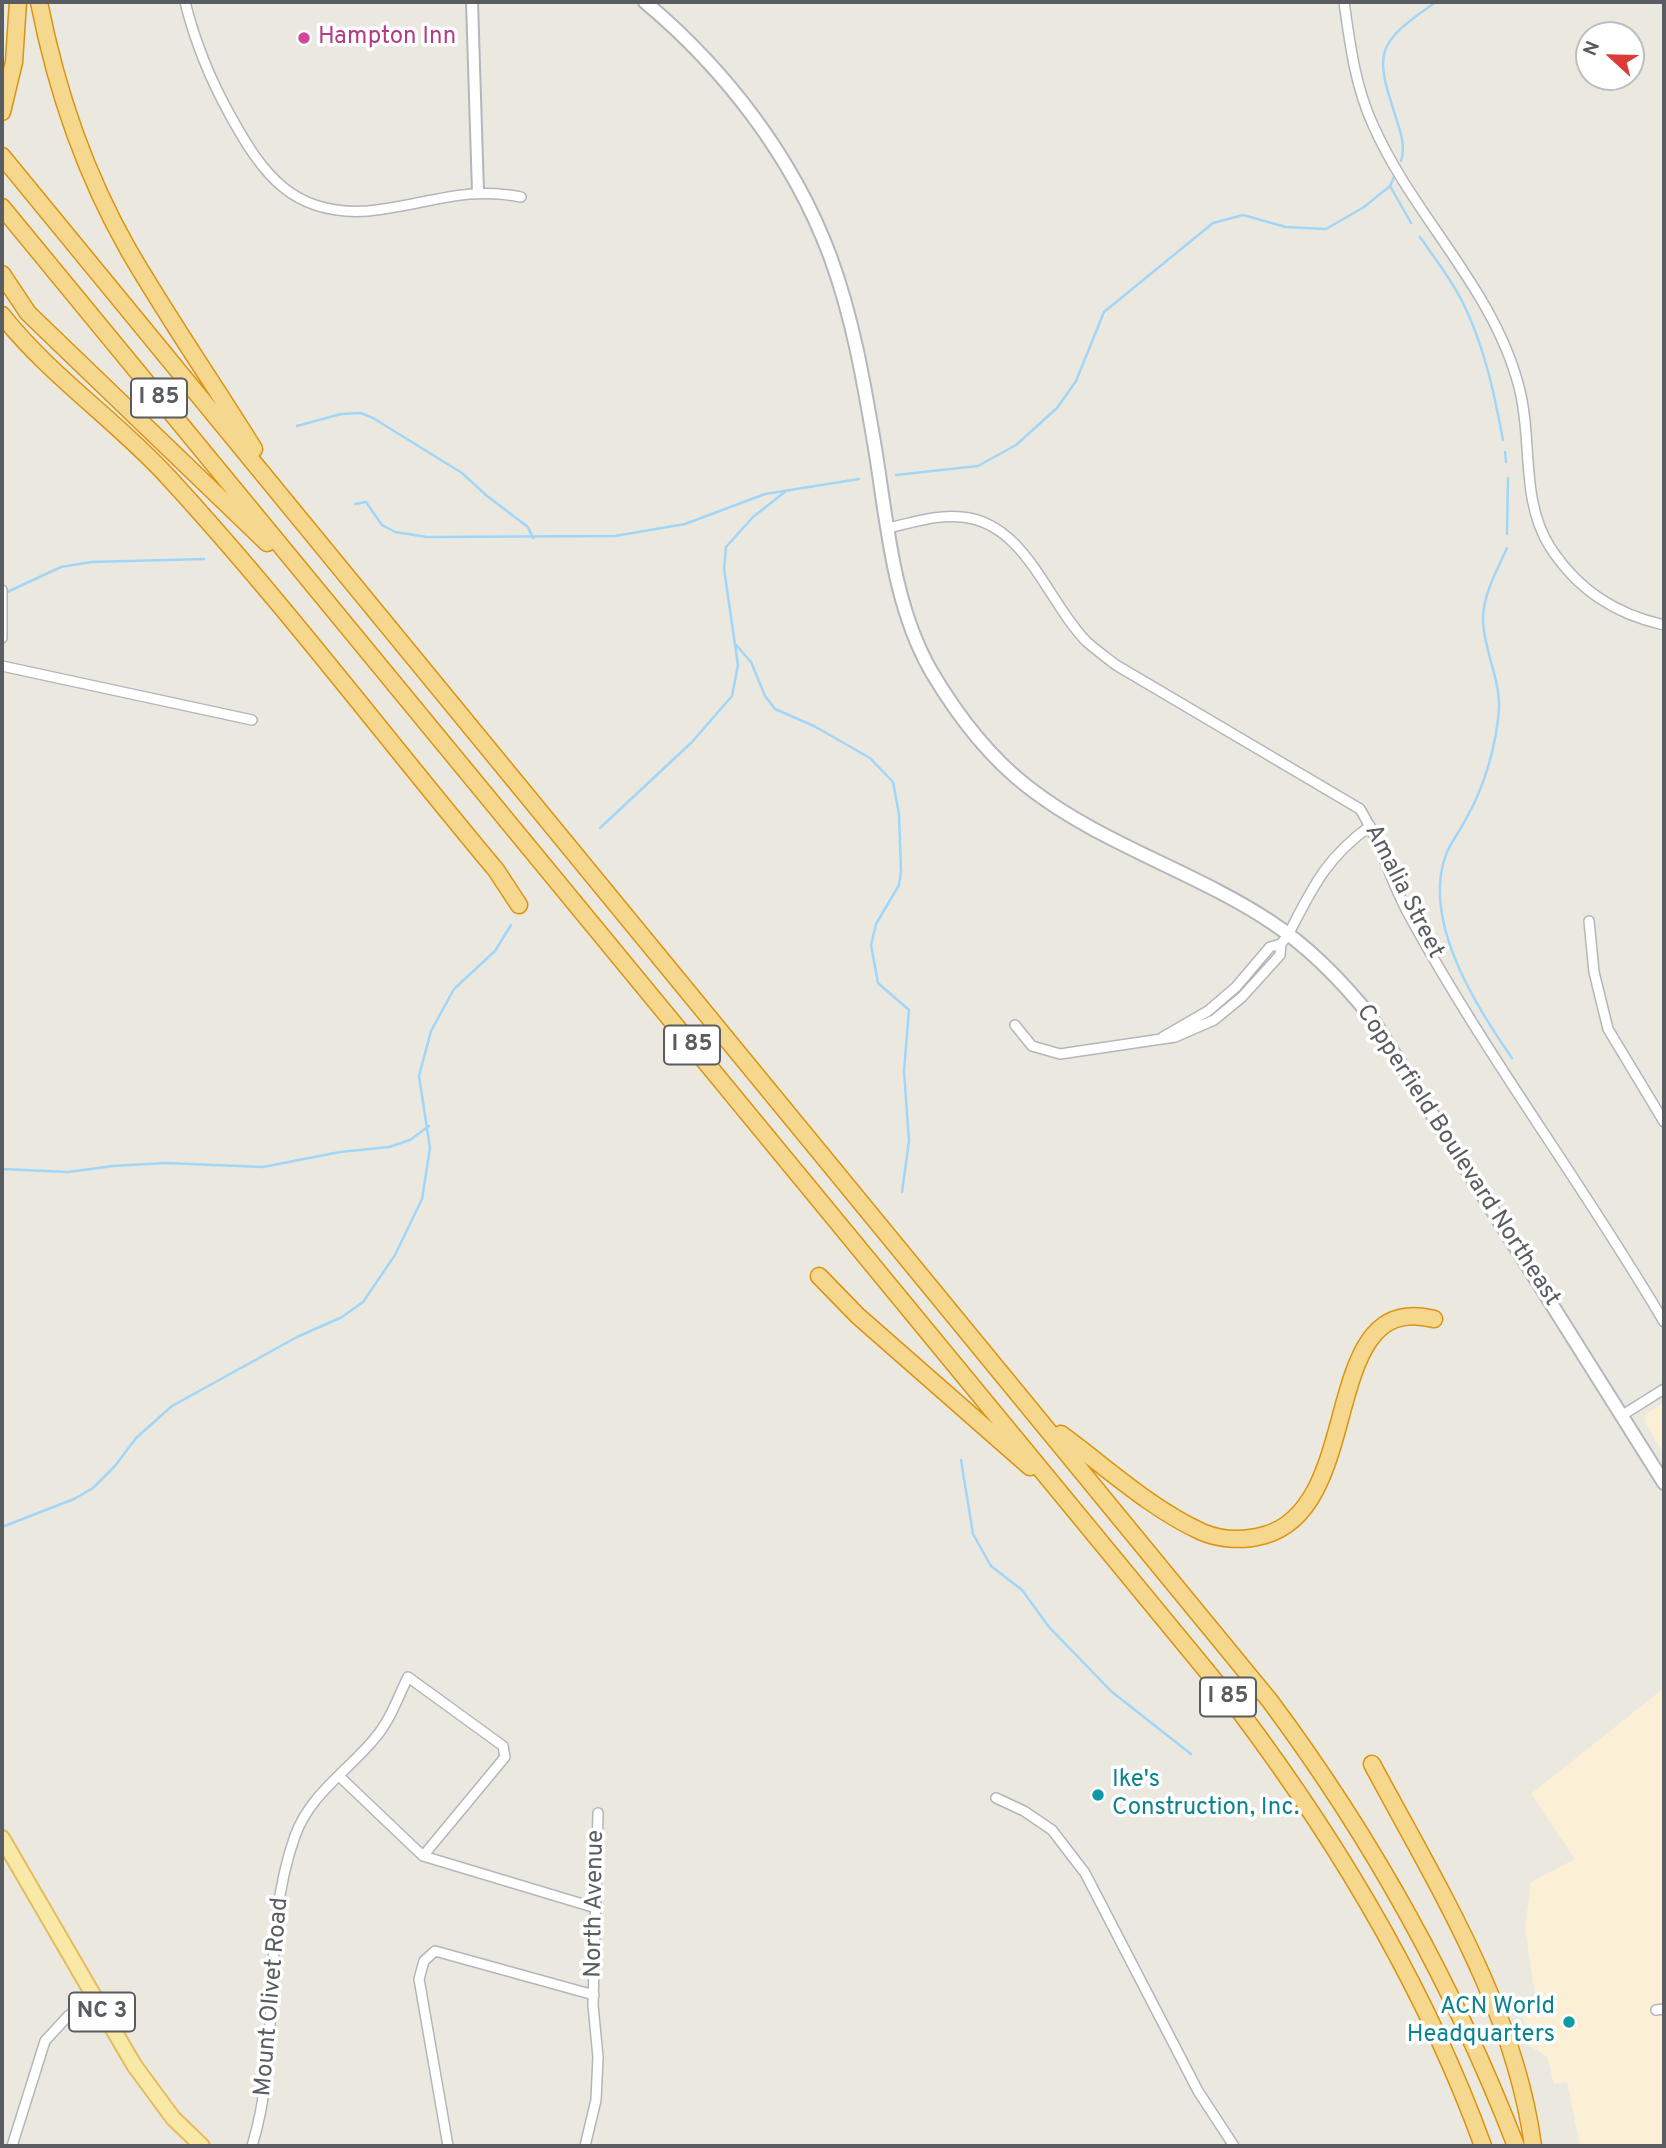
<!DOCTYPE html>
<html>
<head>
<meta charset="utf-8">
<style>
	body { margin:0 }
	#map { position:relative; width:1666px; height:2148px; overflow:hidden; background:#ebe8e0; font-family:Overpass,sans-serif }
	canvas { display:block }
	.frame { position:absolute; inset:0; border:4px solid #595c60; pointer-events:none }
	.north { position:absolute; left:1575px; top:21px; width:70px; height:70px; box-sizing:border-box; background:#fff; border:2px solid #bdbebf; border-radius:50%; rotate:292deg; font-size:19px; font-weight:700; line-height:28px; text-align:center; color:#595c60 }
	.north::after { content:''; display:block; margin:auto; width:24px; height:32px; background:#dc3c35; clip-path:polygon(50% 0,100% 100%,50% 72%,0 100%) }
</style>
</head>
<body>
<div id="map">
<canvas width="1666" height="2148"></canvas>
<div class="frame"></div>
<div class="north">N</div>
</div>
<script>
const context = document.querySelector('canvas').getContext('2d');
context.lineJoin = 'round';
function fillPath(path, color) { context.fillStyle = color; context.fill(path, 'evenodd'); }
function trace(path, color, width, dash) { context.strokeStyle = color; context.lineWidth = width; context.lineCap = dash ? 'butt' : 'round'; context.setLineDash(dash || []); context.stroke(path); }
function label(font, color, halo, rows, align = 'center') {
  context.font = font + ' Overpass,sans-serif'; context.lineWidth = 7; context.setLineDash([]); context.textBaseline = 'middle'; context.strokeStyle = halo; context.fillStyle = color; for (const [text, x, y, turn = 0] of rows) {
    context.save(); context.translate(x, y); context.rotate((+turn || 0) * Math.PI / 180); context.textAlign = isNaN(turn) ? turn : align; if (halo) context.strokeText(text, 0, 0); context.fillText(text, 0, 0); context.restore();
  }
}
fillPath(new Path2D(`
	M 1664,1402 L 1664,1454 L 1645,1423 L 1646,1414 Z
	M 1664,1688 L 1664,2146 L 1580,2146 L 1567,2082 L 1554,2084 L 1547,2057 L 1530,2046 L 1523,2016 L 1536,2002 L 1525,1928 L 1531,1882 L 1575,1859 L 1531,1794 Z`), '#fbf0d5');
trace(new Path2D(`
	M 1401,161 C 1405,148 1402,137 1398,124 C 1375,53 1372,46 1436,2
	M 1390,186 L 1411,223
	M 1420,237 C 1434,257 1451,279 1462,301 C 1484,345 1494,392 1503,440
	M 297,426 L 341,414 L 361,413 L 373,418 L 462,473 L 487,496 L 528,527 L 533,538
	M 1505,452 L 1506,462
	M 896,475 L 978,466 L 1016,445 L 1057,408 L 1076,381 L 1104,312 L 1213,223 L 1243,215 L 1286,227 L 1326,229 L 1364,207 L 1390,186 L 1394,177
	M 355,504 L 366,502 L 382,525 L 395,532 L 427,537 L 615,536 L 685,524 L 765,494 L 859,479
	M 1507,534 L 1508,478
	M 1507,548 C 1497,570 1483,595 1483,619 C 1483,649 1500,677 1499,708 C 1497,742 1485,785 1468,815 C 1462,828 1453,839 1447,852 C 1420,918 1475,1005 1512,1058
	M 5,593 L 61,567 L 91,562 L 204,559
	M 736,645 L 751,662 L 765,696 L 775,709 L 814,726 L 870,758 L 893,782 L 899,814 L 901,871 L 899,885 L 876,924 L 871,945 L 878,983 L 909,1010 L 904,1071 L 909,1141 L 902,1192
	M 600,828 L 692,742 L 732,696 L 738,665 L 724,569 L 726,547 L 753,517 L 786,491
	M 2,1169 L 68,1172 L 113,1166 L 165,1163 L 263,1167 L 340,1152 L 389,1147 L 410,1140 L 429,1126
	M 961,1460 L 973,1534 L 991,1566 L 1022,1590 L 1049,1627 L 1112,1692 L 1191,1754
	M 2,1527 L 74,1499 L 93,1488 L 115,1466 L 136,1438 L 172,1406 L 297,1337 L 342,1317 L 363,1302 L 395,1255 L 422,1199 L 430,1148 L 419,1076 L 431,1031 L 454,989 L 495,951 L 511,925`), '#a2d6f8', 2.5);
const minor = new Path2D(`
	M 185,2 C 195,42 210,79 230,115 C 263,175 293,216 368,211 C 423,206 465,185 521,197
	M 1344,2 C 1350,44 1355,86 1373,125 C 1413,216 1494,289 1519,387 C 1533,439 1520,500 1550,547 C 1578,590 1615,614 1664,625
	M 888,528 C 912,523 937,514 962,517 C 1026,523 1047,602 1087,642 C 1096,650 1107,658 1116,665 L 1360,809 C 1381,843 1390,881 1409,915 C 1486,1056 1583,1184 1664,1322
	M 2,590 L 2,638
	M 2,666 L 252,720
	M 1589,921 L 1594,972 L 1608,1029 L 1664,1122
	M 1015,1025 L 1032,1046 L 1060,1054 L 1175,1037 L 1214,1020 L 1242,997 L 1280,955 L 1281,944
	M 1163,1037 L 1208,1011 L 1236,987 L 1270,947 L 1281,944 L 1288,935 C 1313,887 1325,859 1370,826
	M 1621,1416 L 1664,1389
	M 339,1776 L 423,1856
	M 996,1798 L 1024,1811 L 1052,1830 L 1085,1873 L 1198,2091 L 1234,2146
	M 1656,2010 L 1664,2009
	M 12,2146 L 45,2041 L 68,2016 L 94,1999
	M 252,2146 C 283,2046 259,1936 295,1836 C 310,1794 348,1771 375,1738 C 390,1721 398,1697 408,1677 L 503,1746 L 505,1757 L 423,1856 L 596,1908
	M 448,2146 L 419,1979 L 424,1961 L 435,1951 L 594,1995
	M 585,2146 L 596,2100 L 598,2057 L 593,2005 L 598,1813`);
const tertiary = new Path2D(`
	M 472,2 L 478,192`);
const secondary = new Path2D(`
	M 645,2 C 725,69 793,157 830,256 C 853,318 864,383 875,448 C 887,522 893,605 931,671 C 957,715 988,756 1028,787 C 1101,844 1194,871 1271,922 C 1309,947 1342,981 1371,1017 L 1664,1483`);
const primary = new Path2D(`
	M 2,1838 L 134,2065 L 173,2118 L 202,2146`);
const motorway = new Path2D(`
	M 39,2 C 56,89 85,174 129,251 C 168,318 213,383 254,449
	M 2,112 L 14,62 L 18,2
	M 2,156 L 1270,1701 C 1372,1838 1454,1986 1516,2146
	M 2,207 L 1238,1709 C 1338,1842 1426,1989 1483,2146
	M 2,274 L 28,313 L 267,543
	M 2,315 C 50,376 117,421 169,478 C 284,603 387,740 496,870 L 519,905
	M 819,1276 L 858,1316 L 1030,1467
	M 1061,1434 C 1106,1467 1151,1509 1202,1532 C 1221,1540 1244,1541 1265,1535 C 1367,1506 1317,1289 1434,1319
	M 1372,1764 C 1436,1884 1515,2009 1533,2146`);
trace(minor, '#b3b6ba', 12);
trace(tertiary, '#b3b6ba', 14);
trace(secondary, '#b4b7bc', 16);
trace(primary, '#e6bb5d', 18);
trace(motorway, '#db9410', 19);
trace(minor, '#fff', 9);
trace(tertiary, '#fff', 10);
trace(secondary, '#fff', 12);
trace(primary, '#f9e9a7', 14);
trace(motorway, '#f5d78d', 16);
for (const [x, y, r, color] of [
	[304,38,7,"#d1479c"],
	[1098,1795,7,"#0f9aa8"],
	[1569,2022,7,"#0f9aa8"]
]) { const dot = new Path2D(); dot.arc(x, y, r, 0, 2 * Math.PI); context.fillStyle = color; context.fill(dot); trace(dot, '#fff', 2.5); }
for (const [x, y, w] of [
	[159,398,56],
	[692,1045,56],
	[1228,1697,56],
	[102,2012,66]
]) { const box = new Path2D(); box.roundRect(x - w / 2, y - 19.5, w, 39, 5); context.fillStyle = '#fff'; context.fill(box); trace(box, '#595c60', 2); }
label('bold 23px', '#595c60', null, [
	["I 85",159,398],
	["I 85",692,1045],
	["I 85",1228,1697],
	["NC 3",102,2012]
]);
label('24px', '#b23c85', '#fff', [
	["Hampton Inn",318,38]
], 'left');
label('24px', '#595c60', '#fff', [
	["Amalia Street",1403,892,63],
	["Copperfield Boulevard Northeast",1457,1156,57],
	["North Avenue",596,1904,-89],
	["Mount Olivet Road",273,1997,-85]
]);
label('24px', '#0d838f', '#fff', [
	["Ike's",1112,1781],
	["Construction, Inc.",1112,1809],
	["ACN World",1555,2008,"right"],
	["Headquarters",1555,2036,"right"]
], 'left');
</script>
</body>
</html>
